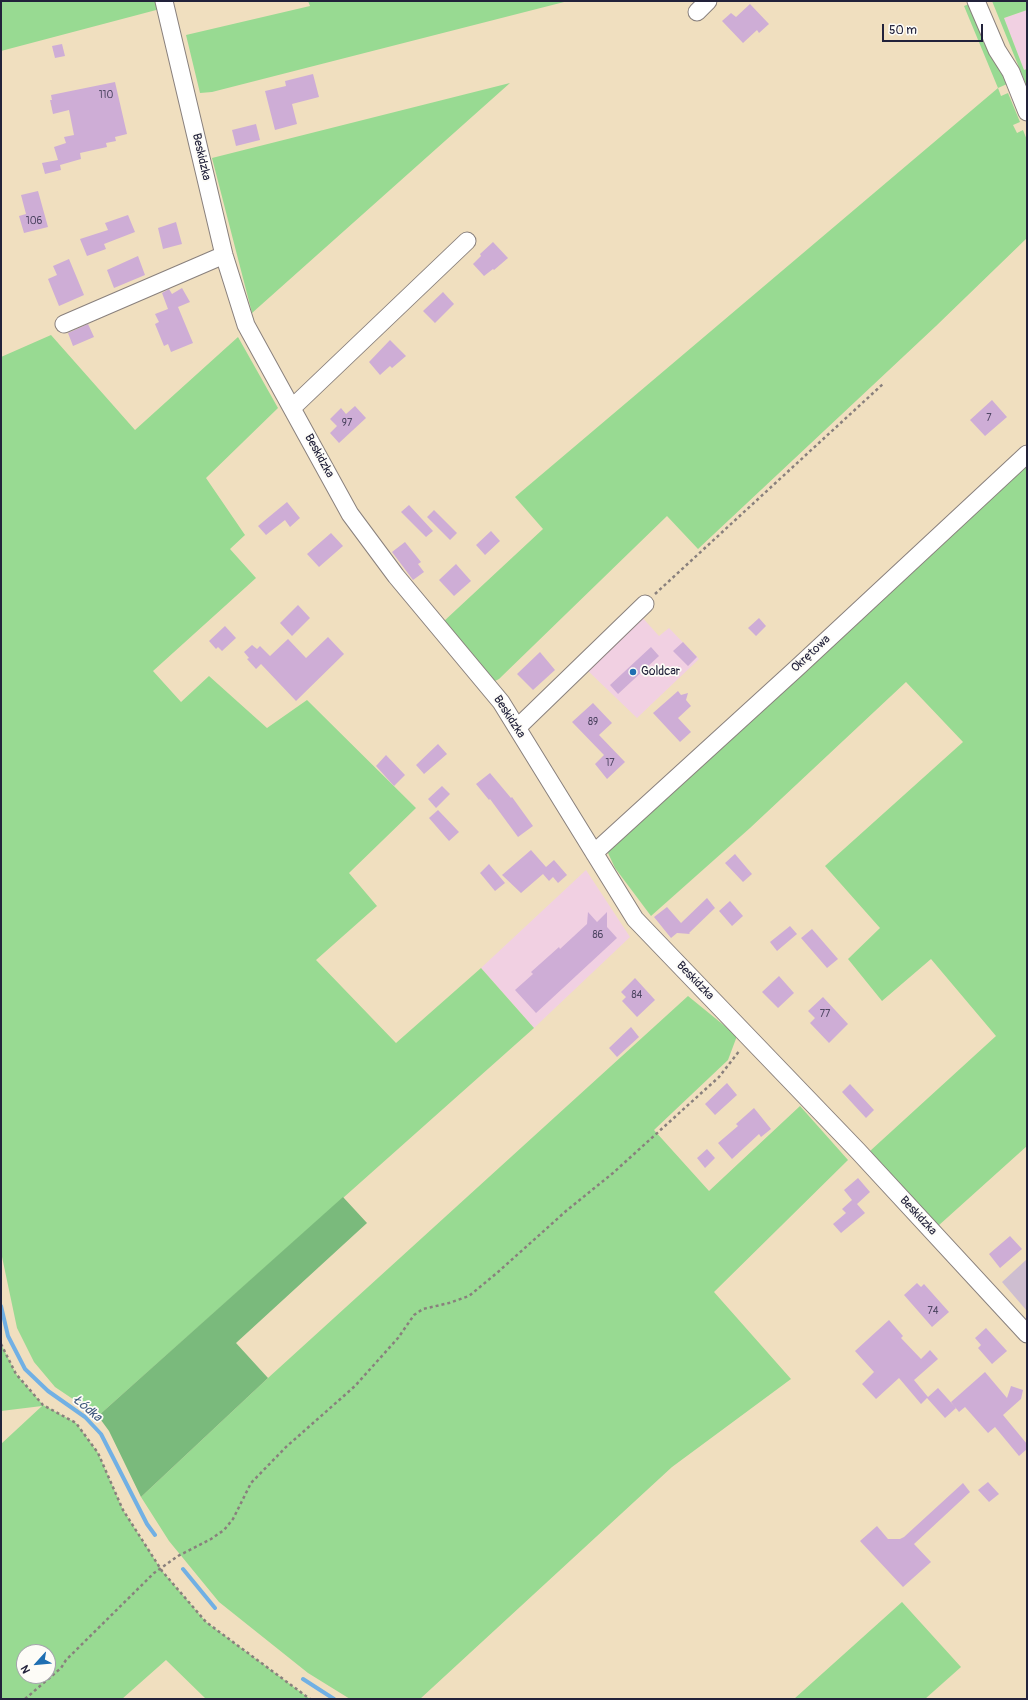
<!DOCTYPE html>
<html>
<head>
<meta charset="utf-8">
<style>
	body { margin:0 }
	#map { position:relative; width:1028px; height:1700px; overflow:hidden; background:#f0dfbf; font-family:Pangolin,sans-serif }
	canvas { display:block }
	.frame { position:absolute; inset:0; border:2px solid #22223b; pointer-events:none }
	.north { position:absolute; left:16px; top:1644px; width:40px; height:40px; box-sizing:border-box; background:#fdfcf7; border:1px solid #a5a5ac; border-radius:50%; rotate:243deg; font-size:11px; font-weight:700; line-height:16px; text-align:center; color:#22223b }
	.north::after { content:''; display:block; margin:auto; width:14px; height:18px; background:#1f6fb2; clip-path:polygon(50% 0,100% 100%,50% 72%,0 100%) }
	.scale { position:absolute; left:882px; top:24px; width:101px; height:18px; box-sizing:border-box; border:2px solid #22223b; border-top:0; padding-left:5px; font-size:12px; line-height:14px; white-space:nowrap; color:#22223b; -webkit-text-stroke:3px #fdfcf7; paint-order:stroke }
</style>
</head>
<body>
<div id="map">
<canvas width="1028" height="1700"></canvas>
<div class="frame"></div>
<div class="north">N</div>
<div class="scale">50 m</div>
</div>
<script>
const context = document.querySelector('canvas').getContext('2d');
context.lineJoin = 'round';
function fillPath(path, color) { context.fillStyle = color; context.fill(path, 'evenodd'); }
function trace(path, color, width, dash) { context.strokeStyle = color; context.lineWidth = width; context.lineCap = dash ? 'butt' : 'round'; context.setLineDash(dash || []); context.stroke(path); }
function label(font, color, halo, rows, align = 'center') {
  context.font = font + ' Pangolin,sans-serif'; context.lineWidth = 3.5; context.setLineDash([]); context.textBaseline = 'middle'; context.strokeStyle = halo; context.fillStyle = color; for (const [text, x, y, turn = 0] of rows) {
    context.save(); context.translate(x, y); context.rotate((+turn || 0) * Math.PI / 180); context.textAlign = isNaN(turn) ? turn : align; if (halo) context.strokeText(text, 0, 0); context.fillText(text, 0, 0); context.restore();
  }
}
fillPath(new Path2D(`
	M 1027,10 L 1027,69 L 1024,70 L 1004,18 Z
	M 641,616 L 659,636 L 669,628 L 699,659 L 637,718 L 586,669 Z
	M 586,870 L 630,937 L 534,1028 L 481,968 Z`), '#f1d0e2');
fillPath(new Path2D(`
	M 1027,1259 L 1027,1311 L 1002,1282 Z`), '#cebed0');
fillPath(new Path2D(`
	M 1,1 L 158,1 L 160,9 L 1,51 Z
	M 308,1 L 568,1 L 212,92 L 200,93 L 186,35 L 310,6 Z
	M 992,1 L 1027,1 L 1027,10 L 1004,18 L 1024,70 L 1027,69 L 1027,87 Z
	M 969,4 L 1008,81 L 1007,84 L 998,88 L 1001,96 L 1008,93 L 1020,122 L 1013,125 L 1017,133 L 1023,130 L 1027,140 L 1027,238 L 936,326 L 698,549 L 667,516 L 499,679 L 493,682 L 443,622 L 543,529 L 515,497 L 998,88 L 964,6 Z
	M 510,83 L 252,313 L 212,158 Z
	M 51,335 L 135,430 L 238,337 L 278,408 L 206,478 L 245,535 L 230,549 L 256,578 L 153,671 L 181,702 L 209,676 L 267,728 L 307,700 L 416,808 L 349,873 L 377,906 L 316,960 L 396,1043 L 481,968 L 534,1028 L 98,1416 L 55,1387 L 34,1362 L 17,1328 L 1,1252 L 1,357 Z
	M 1027,459 L 1027,1146 L 938,1226 L 870,1151 L 996,1036 L 931,959 L 882,1001 L 848,959 L 880,928 L 825,866 L 963,742 L 906,682 L 750,828 L 651,916 L 615,868 L 608,853 L 611,845 Z
	M 688,996 L 737,1036 L 728,1060 L 654,1130 L 709,1191 L 800,1106 L 848,1160 L 714,1292 L 791,1379 L 672,1467 L 420,1699 L 350,1699 L 308,1673 L 219,1602 L 169,1541 L 141,1497 L 268,1378 Z
	M 1,1344 L 16,1374 L 43,1405 L 76,1423 L 98,1453 L 123,1510 L 162,1571 L 206,1622 L 310,1699 L 206,1699 L 166,1660 L 122,1699 L 1,1699 L 1,1444 L 42,1406 L 1,1411 ZM 24,1652 L 48,1652 L 48,1676 L 24,1676 Z
	M 902,1602 L 961,1667 L 925,1699 L 794,1699 Z`), '#98da92');
fillPath(new Path2D(`
	M 343,1197 L 367,1223 L 236,1343 L 268,1378 L 141,1497 L 109,1431 L 98,1416 Z`), '#7aba7c');
trace(new Path2D(`
	M 1,1306 L 8,1336 L 25,1369 L 48,1391 L 85,1417 L 101,1434 L 147,1524 L 155,1535
	M 183,1569 L 215,1608
	M 303,1679 L 334,1699`), '#71b0e4', 4);
fillPath(new Path2D(`
	M 750,4 L 769,24 L 759,33 L 757,30 L 743,43 L 722,21 L 731,13 L 736,17 Z
	M 62,44 L 65,56 L 55,58 L 52,46 Z
	M 313,74 L 319,97 L 292,104 L 297,124 L 275,130 L 265,91 L 286,86 L 285,81 Z
	M 115,82 L 127,134 L 115,137 L 116,141 L 106,143 L 107,147 L 80,153 L 81,159 L 60,165 L 61,170 L 45,174 L 42,163 L 58,160 L 54,147 L 66,143 L 64,137 L 74,135 L 69,110 L 53,114 L 50,100 L 52,100 L 51,95 Z
	M 256,124 L 260,140 L 236,146 L 232,130 Z
	M 38,191 L 48,227 L 24,233 L 19,216 L 26,214 L 21,195 Z
	M 128,215 L 135,232 L 104,244 L 106,249 L 87,256 L 80,239 L 108,230 L 105,223 Z
	M 176,222 L 182,244 L 163,249 L 158,228 Z
	M 493,242 L 508,258 L 494,270 L 493,269 L 484,276 L 473,264 L 481,256 L 480,254 Z
	M 138,256 L 145,275 L 114,288 L 107,270 Z
	M 69,259 L 84,295 L 59,306 L 48,279 L 57,275 L 53,266 Z
	M 182,288 L 190,302 L 178,307 L 193,343 L 171,352 L 168,344 L 164,346 L 155,324 L 159,322 L 155,314 L 168,309 L 162,293 L 169,289 L 172,294 Z
	M 443,292 L 454,304 L 435,323 L 423,311 Z
	M 88,324 L 94,337 L 73,346 L 68,333 Z
	M 390,340 L 406,356 L 392,368 L 390,366 L 380,375 L 369,362 Z
	M 992,400 L 1007,417 L 985,436 L 970,420 Z
	M 355,406 L 366,418 L 339,443 L 330,433 L 337,426 L 330,419 L 341,408 L 346,414 Z
	M 287,502 L 300,518 L 290,527 L 285,520 L 266,535 L 258,526 Z
	M 409,505 L 433,531 L 426,537 L 401,512 Z
	M 434,510 L 457,533 L 450,540 L 427,517 Z
	M 491,531 L 500,541 L 485,555 L 476,545 Z
	M 331,533 L 343,546 L 319,567 L 307,554 Z
	M 405,542 L 421,562 L 418,564 L 424,572 L 413,580 L 392,552 Z
	M 456,564 L 471,581 L 454,596 L 439,580 Z
	M 298,605 L 310,618 L 292,636 L 280,623 Z
	M 759,618 L 766,626 L 756,636 L 748,628 Z
	M 225,626 L 236,638 L 222,651 L 218,647 L 216,649 L 209,641 Z
	M 328,637 L 344,654 L 296,701 L 261,664 L 256,669 L 247,659 L 249,658 L 244,652 L 252,645 L 257,649 L 260,646 L 270,656 L 288,639 L 306,658 Z
	M 683,642 L 697,657 L 688,666 L 673,651 Z
	M 651,647 L 659,656 L 618,694 L 610,685 Z
	M 540,652 L 555,670 L 533,690 L 517,674 Z
	M 678,691 L 681,695 L 688,693 L 686,700 L 691,706 L 678,718 L 691,732 L 680,742 L 653,713 Z
	M 593,703 L 612,723 L 599,735 L 625,762 L 607,779 L 595,764 L 604,755 L 572,722 Z
	M 438,744 L 447,754 L 424,774 L 416,765 Z
	M 386,755 L 405,775 L 394,786 L 376,766 Z
	M 490,773 L 511,798 L 512,797 L 533,826 L 518,837 L 490,799 L 489,800 L 476,784 Z
	M 442,786 L 450,794 L 436,808 L 428,799 Z
	M 438,810 L 459,832 L 449,841 L 429,818 Z
	M 531,850 L 546,867 L 554,860 L 567,875 L 558,883 L 553,877 L 549,881 L 543,874 L 521,893 L 502,875 Z
	M 735,854 L 752,874 L 743,882 L 725,863 Z
	M 489,864 L 505,883 L 495,891 L 480,873 Z
	M 707,898 L 715,908 L 689,933 L 690,934 L 677,933 L 671,938 L 654,917 L 667,907 L 681,923 Z
	M 730,901 L 743,916 L 732,926 L 719,911 Z
	M 588,912 L 597,922 L 607,912 L 607,927 L 617,938 L 536,1013 L 515,990 L 533,974 L 531,972 L 559,947 L 560,949 L 587,924 Z
	M 790,926 L 797,934 L 777,951 L 770,942 Z
	M 812,929 L 838,959 L 827,968 L 801,938 Z
	M 779,976 L 794,993 L 778,1008 L 762,992 Z
	M 635,978 L 655,1000 L 637,1017 L 622,1001 L 626,997 L 621,992 Z
	M 823,997 L 848,1024 L 829,1043 L 810,1023 L 815,1018 L 808,1011 Z
	M 631,1027 L 639,1037 L 617,1057 L 609,1048 Z
	M 727,1083 L 737,1095 L 715,1115 L 705,1104 Z
	M 850,1084 L 874,1110 L 866,1118 L 842,1092 Z
	M 754,1108 L 771,1129 L 761,1137 L 759,1134 L 732,1159 L 718,1143 L 738,1126 L 736,1124 Z
	M 707,1149 L 715,1158 L 705,1168 L 697,1158 Z
	M 858,1178 L 870,1192 L 857,1204 L 865,1213 L 841,1233 L 833,1224 L 846,1213 L 842,1209 L 852,1200 L 844,1190 Z
	M 1010,1236 L 1022,1249 L 1000,1268 L 989,1254 Z
	M 917,1283 L 921,1287 L 924,1284 L 949,1312 L 932,1327 L 904,1295 Z
	M 889,1320 L 903,1336 L 901,1338 L 921,1359 L 930,1350 L 938,1359 L 914,1380 L 928,1397 L 938,1388 L 956,1408 L 945,1418 L 927,1398 L 921,1404 L 899,1378 L 876,1399 L 862,1384 L 874,1372 L 855,1351 Z
	M 986,1328 L 1007,1351 L 992,1364 L 978,1348 L 981,1345 L 975,1338 Z
	M 985,1372 L 1007,1398 L 1011,1386 L 1023,1390 L 1021,1399 L 1003,1415 L 1027,1444 L 1027,1449 L 1019,1456 L 995,1427 L 988,1433 L 965,1407 L 959,1412 L 951,1402 Z
	M 988,1482 L 999,1494 L 989,1502 L 978,1490 Z
	M 963,1483 L 970,1492 L 914,1544 L 931,1562 L 903,1587 L 860,1541 L 877,1526 L 888,1539 L 900,1539 L 904,1537 Z`), '#ceadd6');
const minor = new Path2D(`
	M 164,1 L 224,255 L 246,325 L 350,514 L 396,576 L 501,702 L 635,919 L 858,1151 L 1027,1334
	M 976,1 L 997,50 L 1011,72 L 1027,112
	M 697,12 L 708,1
	M 64,324 L 224,255
	M 292,408 L 467,241
	M 517,728 L 645,604
	M 594,853 L 798,667 L 1027,454`);
trace(minor, '#89807d', 19);
trace(new Path2D(`
	M 655,594 L 884,383
	M 1,1344 L 16,1374 L 43,1405 L 76,1423 L 98,1453 L 123,1510 L 162,1571 L 206,1622 L 310,1699
	M 25,1699 L 61,1668 L 66,1660 L 154,1573 L 178,1556 L 211,1539 L 224,1530 L 233,1519 L 251,1483 L 286,1447 L 355,1386 L 398,1338 L 414,1315 L 423,1309 L 449,1303 L 469,1296 L 498,1272 L 566,1211 L 613,1173 L 719,1077 L 740,1050`), '#89807d', 2.5, [3, 3]);
trace(minor, '#fff', 17);
for (const [x, y, r, color] of [
	[633,672,4,"#1f6fb2"]
]) { const dot = new Path2D(); dot.arc(x, y, r, 0, 2 * Math.PI); context.fillStyle = color; context.fill(dot); trace(dot, '#fdfcf7', 1.5); }
label('10px', '#4d4562', null, [
	["110",106,95],
	["106",34,221],
	["7",989,418],
	["97",347,423],
	["89",593,722],
	["17",610,763],
	["86",598,935],
	["84",637,995],
	["77",825,1014],
	["74",933,1311]
]);
label('12px', '#22223b', '#fdfcf7', [
	["Beskidzka",201,157,77],
	["Beskidzka",319,456,61],
	["Okrętowa",811,654,-43],
	["Beskidzka",509,717,57],
	["Beskidzka",695,981,46],
	["Beskidzka",918,1216,47]
]);
label('12px', '#22223b', '#fdfcf7', [
	["Goldcar",641,672]
], 'left');
label('italic 13px', '#425b7f', '#fdfcf7', [
	["Łódka",87,1409,40]
]);
</script>
</body>
</html>
